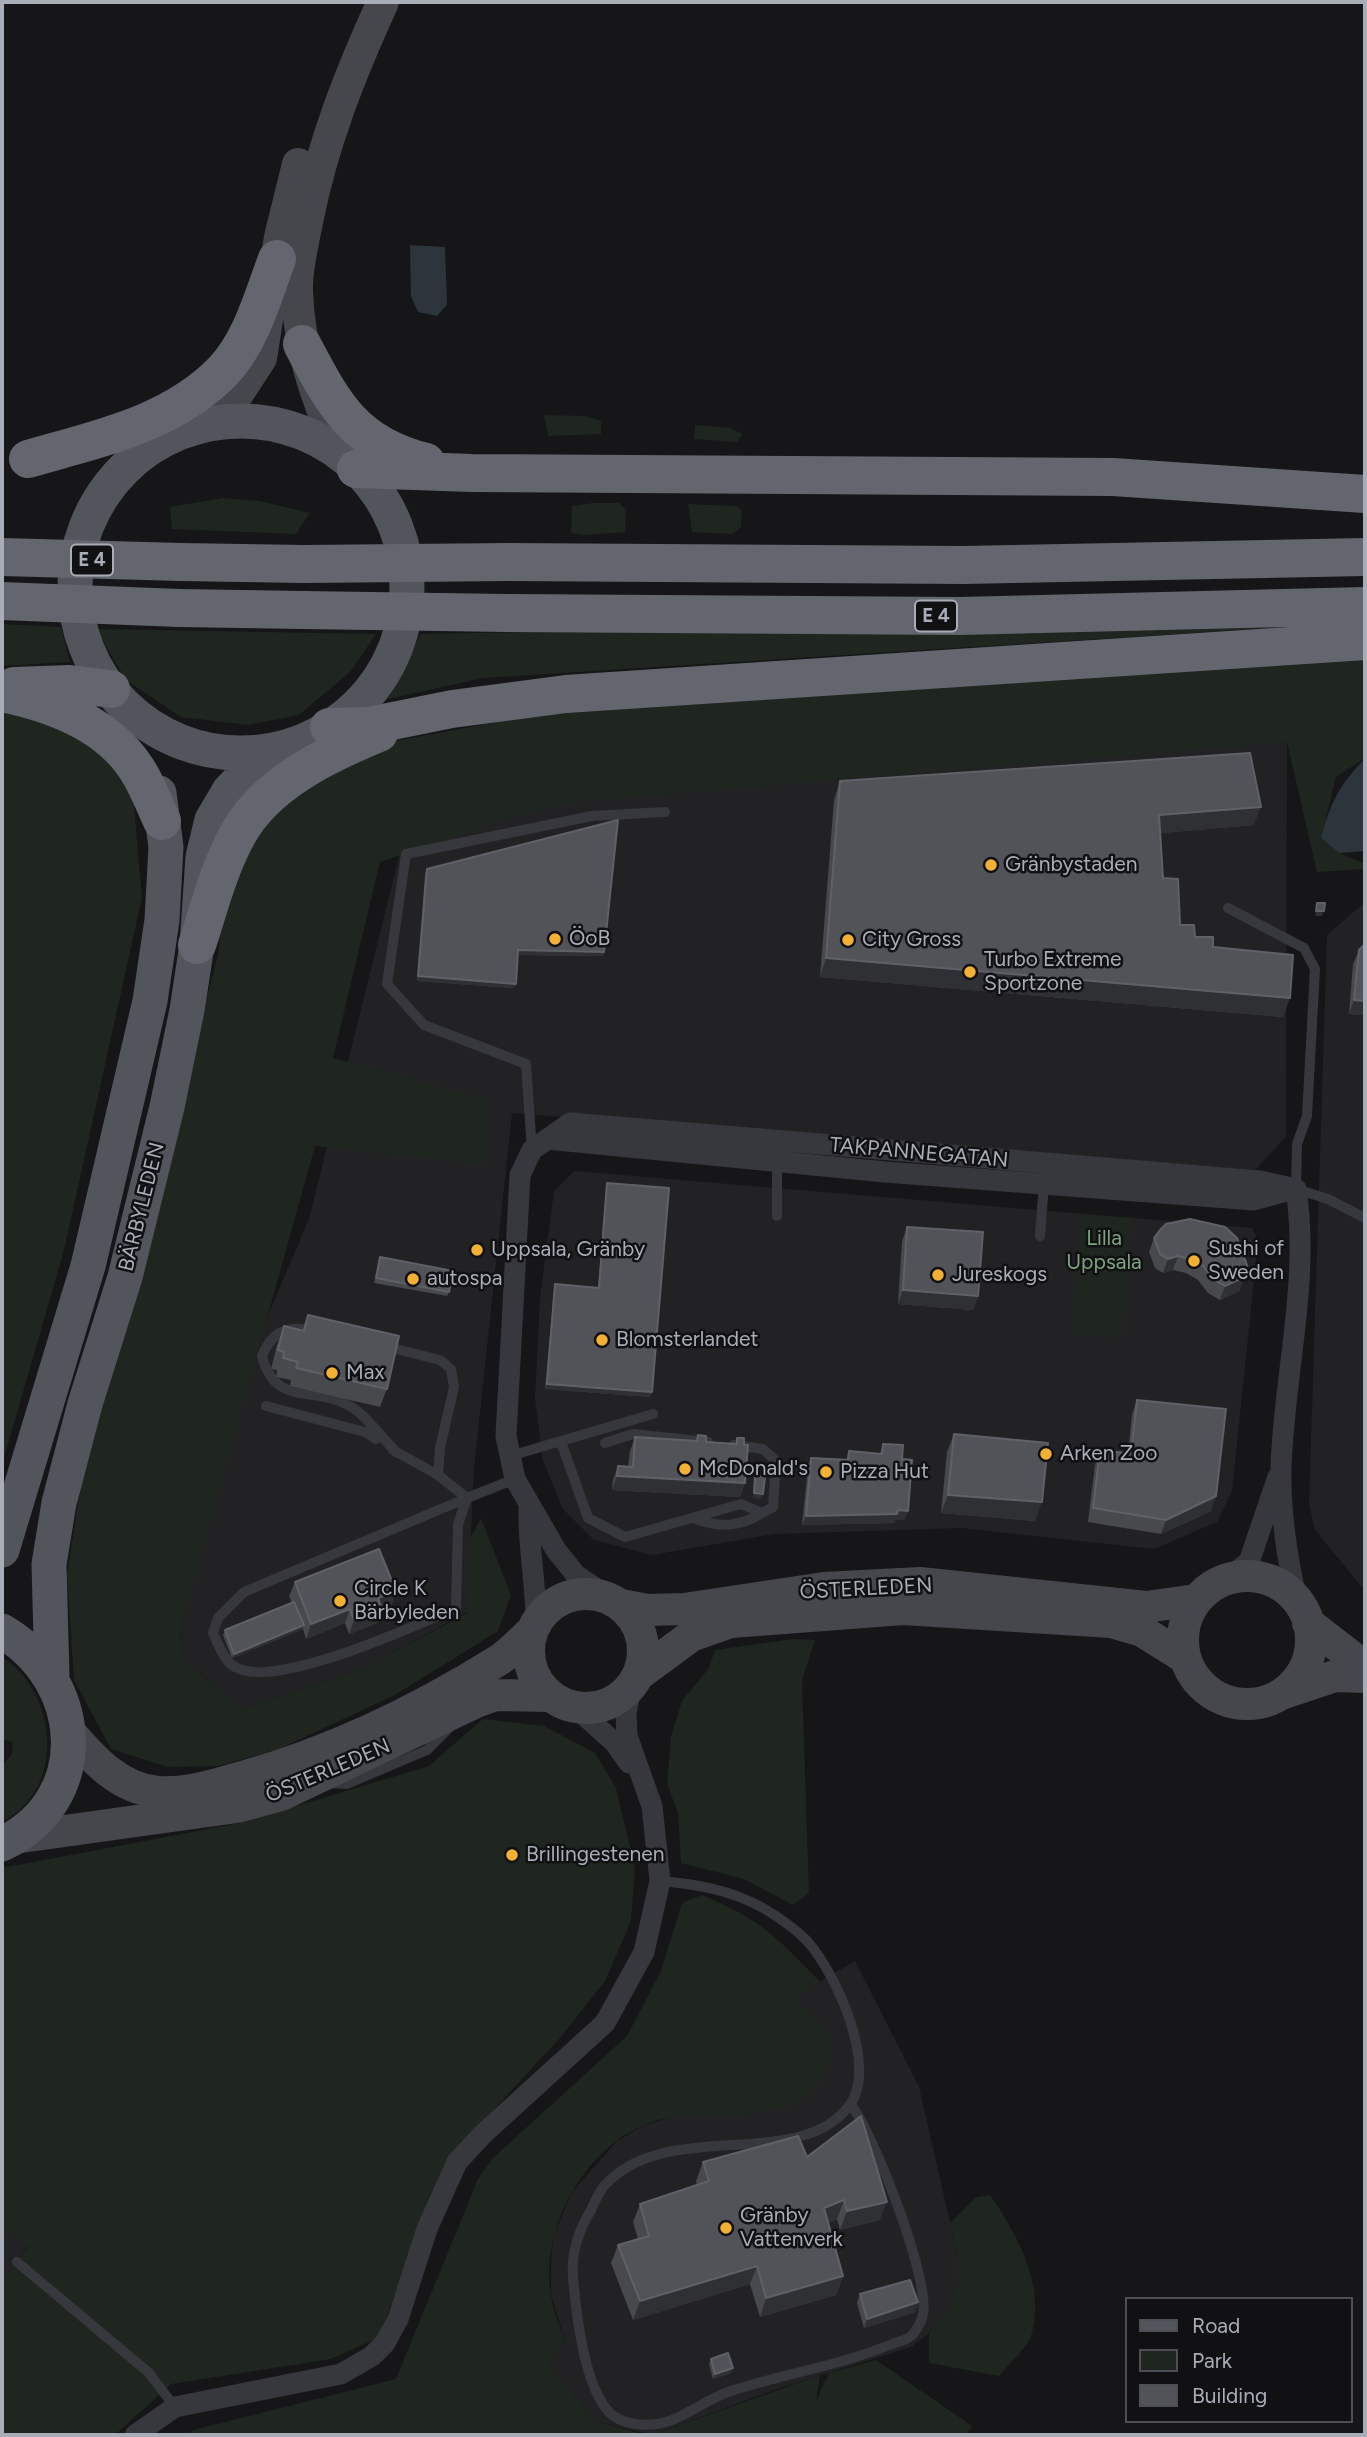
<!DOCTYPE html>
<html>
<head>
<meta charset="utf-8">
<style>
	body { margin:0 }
	#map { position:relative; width:1367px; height:2437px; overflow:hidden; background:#161618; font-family:Figtree,sans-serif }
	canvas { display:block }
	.frame { position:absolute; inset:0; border:4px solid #a8adb8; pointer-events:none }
	.legend { position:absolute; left:1125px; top:2297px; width:228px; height:126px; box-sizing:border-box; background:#111113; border:2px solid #4d4f55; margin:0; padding:9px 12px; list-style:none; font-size:21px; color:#a8adb8 }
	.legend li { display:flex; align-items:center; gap:14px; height:35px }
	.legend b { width:35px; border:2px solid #4d4f55 }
</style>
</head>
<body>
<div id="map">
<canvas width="1367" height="2437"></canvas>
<div class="frame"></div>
<ul class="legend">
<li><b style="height:9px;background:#53555c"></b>Road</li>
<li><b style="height:19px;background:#1e261f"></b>Park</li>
<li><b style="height:19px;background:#525359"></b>Building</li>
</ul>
</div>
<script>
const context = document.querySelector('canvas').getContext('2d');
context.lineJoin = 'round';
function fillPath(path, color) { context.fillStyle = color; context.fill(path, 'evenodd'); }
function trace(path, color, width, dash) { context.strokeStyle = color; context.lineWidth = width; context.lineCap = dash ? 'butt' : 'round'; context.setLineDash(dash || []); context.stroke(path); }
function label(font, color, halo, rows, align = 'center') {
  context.font = font + ' Figtree,sans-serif'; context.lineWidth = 5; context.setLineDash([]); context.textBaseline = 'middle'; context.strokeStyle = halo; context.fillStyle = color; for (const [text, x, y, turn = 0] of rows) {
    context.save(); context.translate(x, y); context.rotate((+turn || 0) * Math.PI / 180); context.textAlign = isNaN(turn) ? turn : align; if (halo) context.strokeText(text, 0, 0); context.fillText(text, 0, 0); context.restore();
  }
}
fillPath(new Path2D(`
	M 1287,742 L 1286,1137 L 1255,1170 L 512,1113 L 474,1468 L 467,1612 L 367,1667 L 243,1709 L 182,1658 L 180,1631 L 255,1346 L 309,1219 L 403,840 L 611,762 Z
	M 1365,902 L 1365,1591 L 1315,1530 L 1309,1504 L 1327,935 Z
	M 574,1171 L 1252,1228 L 1258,1241 L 1232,1491 L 1217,1522 L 1154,1549 L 961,1528 L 774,1534 L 652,1555 L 594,1540 L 563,1509 L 543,1461 L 535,1399 L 540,1298 L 554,1191 Z
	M 855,1961 L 919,2087 L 958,2257 L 958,2283 L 950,2306 L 929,2333 L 911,2347 L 780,2388 L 652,2435 L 595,2421 L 548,2363 L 565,2341 L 551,2294 L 551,2261 L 554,2235 L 572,2192 L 616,2142 L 642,2126 L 670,2117 L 822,2022 L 792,1998 Z
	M 2,2227 L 28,2245 L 2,2282 Z`), '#222225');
fillPath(new Path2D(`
	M 544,415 L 586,416 L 601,421 L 601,434 L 548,436 Z
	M 695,425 L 730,428 L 743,434 L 737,442 L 694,439 Z
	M 223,498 L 260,501 L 310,513 L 296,534 L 172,529 L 170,507 Z
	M 593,503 L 619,503 L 626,510 L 625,532 L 585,535 L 571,533 L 572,506 Z
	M 688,504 L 736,506 L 742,510 L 741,527 L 733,534 L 692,532 Z
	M 1365,616 L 1365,622 L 483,678 L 379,701 L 421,634 Z
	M 2,624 L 61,627 L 70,662 L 2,666 Z
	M 96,629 L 376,634 L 351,671 L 299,715 L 248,725 L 181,717 L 126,680 Z
	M 1365,659 L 1365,758 L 1336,777 L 1321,838 L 1339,853 L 1365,864 L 1365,869 L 1317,872 L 1287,742 L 586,801 L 534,810 L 380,862 L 333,1058 L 487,1099 L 486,1165 L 315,1146 L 180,1631 L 182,1658 L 243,1709 L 367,1667 L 467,1613 L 469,1541 L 481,1518 L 511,1595 L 498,1631 L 395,1695 L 279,1749 L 218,1766 L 168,1767 L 111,1749 L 74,1680 L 67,1575 L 82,1479 L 219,951 L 220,864 L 304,758 L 535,715 Z
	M 83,704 L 131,772 L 142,898 L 64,1250 L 2,1465 L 2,705 Z
	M 1081,1214 L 1132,1218 L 1122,1338 L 1072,1335 Z
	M 792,1639 L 815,1640 L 802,1680 L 809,1893 L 793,1905 L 744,1879 L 681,1863 L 678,1813 L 667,1784 L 671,1737 L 682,1701 L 709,1668 L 715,1650 Z
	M 2,1657 C 58,1693 67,1789 2,1822 L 2,1765 L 12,1754 L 13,1742 L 4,1740 L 2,1744 Z
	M 483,1719 L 544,1726 L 595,1753 L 616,1788 L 635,1868 L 631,1921 L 605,1981 L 560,2038 L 447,2160 L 378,2338 L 331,2359 L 171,2384 L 115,2435 L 2,2435 L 2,2282 L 28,2246 L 2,2227 L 2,1868 L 240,1823 L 429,1766 Z
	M 702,1895 C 760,1919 778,1938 820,1982 L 793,1998 C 801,2006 813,2013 821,2022 C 849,2055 816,2099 783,2108 C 748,2119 707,2111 671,2117 C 594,2130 539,2221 551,2295 C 553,2311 560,2326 565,2341 L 548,2363 L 595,2421 L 646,2435 L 188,2435 L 193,2430 L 396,2379 L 478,2179 L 493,2158 L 627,2036 L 661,1971 L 682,1903 Z
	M 990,2195 C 1017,2234 1045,2284 1032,2333 C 1028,2347 1009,2364 999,2376 L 929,2363 L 929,2333 L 950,2306 L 958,2283 L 958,2257 L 950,2223 L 976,2197 Z
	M 876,2360 L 972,2426 L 966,2435 L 652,2435 L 820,2375 L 816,2401 L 829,2373 Z`), '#1e261f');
fillPath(new Path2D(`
	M 410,245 L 445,247 L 447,305 L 437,316 L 418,312 L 411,296 Z
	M 1365,759 L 1365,851 L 1339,853 L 1321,838 C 1329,805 1341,782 1365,759 Z`), '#2c353c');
trace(new Path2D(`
	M 1228,908 L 1304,948 L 1315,969 L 1307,1116 L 1297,1144 L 1296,1189 L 1328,1199 L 1365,1218
	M 532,1150 L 526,1064 L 424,1025 L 387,984 L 406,854 L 592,816 L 665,812
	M 777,1216 L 777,1159
	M 1040,1236 L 1044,1183
	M 317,1331 C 290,1325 273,1329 262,1356 C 275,1408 314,1385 350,1406 C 367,1416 382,1438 397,1453
	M 384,1346 L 440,1360 L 451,1369 L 454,1387 L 440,1448 L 438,1475
	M 266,1406 L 365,1432 L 376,1439
	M 561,1442 L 588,1518 L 625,1537 L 741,1504 L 762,1513 L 773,1507 L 776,1461 L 763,1449 L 734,1445
	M 605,1443 L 633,1434 L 708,1442
	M 393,1450 L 438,1475 L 467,1498 L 515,1479
	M 510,1456 L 653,1414
	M 467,1498 L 458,1524 L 456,1608 C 416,1625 268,1694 232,1665 C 223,1658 218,1644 213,1633 L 218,1618 L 244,1592 Z
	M 696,1519 C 720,1528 740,1527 762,1513
	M 330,1783 L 347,1784 L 427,1750 L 451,1726
	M 660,1881 C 696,1884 731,1890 763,1908 C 777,1916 797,1930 808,1942 C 836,1974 879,2067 849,2106 C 798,2173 667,2117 605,2185 C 599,2191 595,2202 591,2210 C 579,2230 571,2253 573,2277 C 576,2312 584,2387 610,2413 C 622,2424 641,2426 657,2424 C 680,2421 705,2400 728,2392 C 782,2374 839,2366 892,2344 C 897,2342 907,2340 911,2336 C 915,2333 921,2322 922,2318 C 934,2287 873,2132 851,2105
	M 17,2262 L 148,2372 L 175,2407`), '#37383d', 10);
trace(new Path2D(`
	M 547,1139 L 885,1172 L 1254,1200 L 1290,1190
	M 1296,1189 C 1310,1281 1284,1375 1281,1467 C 1280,1511 1287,1558 1297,1601
	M 529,1508 C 528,1546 536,1583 536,1622
	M 1225,1580 L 1249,1562 L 1278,1477
	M 613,1600 L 576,1575 L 556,1550 L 515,1479 L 506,1436 L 520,1175 L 532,1150 L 570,1123 L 1260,1181 L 1296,1189
	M 575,1707 L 615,1743 L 629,1763
	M 135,2435 L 175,2407 L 341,2374 L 372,2356 L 385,2343 L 398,2319 L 427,2229 L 457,2162 L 483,2134 L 605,2023 L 644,1952 L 660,1881 L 652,1806 L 627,1736 L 626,1713 L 632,1684`), '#37383d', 21);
trace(new Path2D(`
	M 206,422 L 235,398 L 261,358 L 280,237 L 298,164
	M 342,453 C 316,402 299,349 297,291 C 296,269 303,244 307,222 C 322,145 350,74 383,2
	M1183 1640a64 64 0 1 1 128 0a64 64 0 1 1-128 0Z
	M529 1651a57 57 0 1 1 114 0a57 57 0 1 1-114 0Z
	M 621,1605 L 647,1610 L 684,1609 L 824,1588 L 920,1583 L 1146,1607 L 1196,1600
	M 1308,1623 L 1365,1667
	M 638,1675 L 691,1636 L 731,1622 L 903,1609 L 1111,1622 L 1142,1631 L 1185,1658
	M 1284,1693 L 1335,1676 L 1365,1677
	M 68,1730 C 92,1758 119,1789 158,1792 C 187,1794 215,1785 242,1777 C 332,1752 419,1710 499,1660 C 510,1653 521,1641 531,1632
	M 14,1838 L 237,1807 L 281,1795 L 476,1702 L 496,1695 L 550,1696`), '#45474d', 32);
trace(new Path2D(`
	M75 587a166 166 0 1 1 332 0a166 166 0 1 1-332 0Z
	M 2,1550 L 88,1266 L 150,1001 L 162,920 L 166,847 L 159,793
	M 2,1631 C 86,1680 95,1800 2,1844
	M 52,1677 L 49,1564 L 59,1503 L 85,1404 L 125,1277 L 167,1107 L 187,1010 L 197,945 L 203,857 L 212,820 L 229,791 L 267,752`), '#53555c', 35);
trace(new Path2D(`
	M 302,344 C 334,405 354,444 426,462
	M 28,459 C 97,439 172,424 223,371 C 251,342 263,296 277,259
	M 356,469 L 472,473 L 1113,477 L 1365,494
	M 181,562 L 304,564
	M 508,562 L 963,565 L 1365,557
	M 179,608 L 303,610
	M 507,613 L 960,616 L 1365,606
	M 14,686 L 69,684 L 111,689
	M 2,693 C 51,703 107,723 136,768 C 147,784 154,804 162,821
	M 329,727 L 368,726 L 452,709 L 566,694 L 1365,641
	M 197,945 C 209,908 219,868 238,834 C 266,783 328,754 379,733`), '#63666e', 38);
trace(new Path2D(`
	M 2,557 L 181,562
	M 304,564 L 508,562
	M 2,601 L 179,608
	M 303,610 L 507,613`), '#63666e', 38);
fillPath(new Path2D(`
	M 840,781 L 1254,825 L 1160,833 L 1163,878 L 1180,925 L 1195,937 L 1213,947 L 1283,1017 L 820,977 L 834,800 Z
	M 427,869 L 604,952 L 603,956 L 518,955 L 514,988 L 417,981 L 425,874 Z
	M 1359,950 L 1365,1015 L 1349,1014 L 1353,964 Z
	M 607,1183 L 650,1397 L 545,1389 L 554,1289 L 555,1284 L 598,1288 L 606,1188 Z
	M 907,1227 L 978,1296 L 973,1310 L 898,1304 L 902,1241 Z
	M 1154,1238 L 1244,1277 L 1239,1291 L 1220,1300 L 1208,1293 L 1198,1280 L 1186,1273 L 1173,1270 L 1163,1273 L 1155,1268 L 1149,1252 Z
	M 380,1257 L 449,1292 L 447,1296 L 374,1283 Z
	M 308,1315 L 387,1389 L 380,1407 L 290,1386 L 291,1380 L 276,1377 L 277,1370 L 271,1369 L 277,1345 L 284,1326 L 302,1331 Z
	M 1137,1400 L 1211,1511 L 1161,1534 L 1088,1522 L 1095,1465 L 1100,1451 L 1128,1453 L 1132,1414 Z
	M 954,1434 L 1035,1521 L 941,1513 L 947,1452 Z
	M 698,1435 L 706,1442 L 735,1444 L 737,1438 L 744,1445 L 745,1483 L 740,1497 L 612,1490 L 613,1480 L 618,1466 L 628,1467 L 630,1451 L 635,1437 L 696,1441 Z
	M 883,1444 L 902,1459 L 908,1511 L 904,1520 L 895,1520 L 894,1523 L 802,1525 L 808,1467 L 811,1458 L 846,1460 L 849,1451 L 880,1454 Z
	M 295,1582 L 396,1591 L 391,1605 L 382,1608 L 377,1623 L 349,1634 L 345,1623 L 306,1639 L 303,1629 L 232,1658 L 223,1635 L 225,1630 L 292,1603 L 289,1596 Z
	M 807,2157 L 880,2220 L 840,2230 L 837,2219 L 828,2223 L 843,2276 L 836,2295 L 760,2317 L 750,2284 L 633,2320 L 611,2263 L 618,2245 L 638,2239 L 633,2222 L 640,2204 L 697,2185 L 696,2181 L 703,2162 Z
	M 860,2294 L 918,2302 L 915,2312 L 864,2328 L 857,2303 Z
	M 711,2359 L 731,2373 L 713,2379 L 709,2364 Z`), '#47494d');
fillPath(new Path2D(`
	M 1261,807 L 1254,825 L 1153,834 L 1159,815 Z
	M 1316,911 L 1324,911 L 1322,916 L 1315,916 Z
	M 518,950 L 604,952 L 603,956 L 516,955 Z
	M 826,958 L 1290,998 L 1283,1017 L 820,977 Z
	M 418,976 L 516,984 L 514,988 L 417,981 Z
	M 1354,1000 L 1365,1001 L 1365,1015 L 1349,1014 Z
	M 1178,1256 L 1173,1270 L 1163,1273 L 1168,1259 Z
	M 1244,1277 L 1239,1291 L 1220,1300 L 1225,1286 Z
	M 903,1290 L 978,1296 L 973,1310 L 898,1304 Z
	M 547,1384 L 652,1392 L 650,1397 L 545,1389 Z
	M 617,1476 L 745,1483 L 740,1497 L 612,1490 Z
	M 754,1493 L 763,1494 L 761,1499 L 752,1498 Z
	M 948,1495 L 1042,1502 L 1035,1521 L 941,1513 Z
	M 1216,1496 L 1211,1511 L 1161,1534 L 1166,1520 Z
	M 898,1510 L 908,1511 L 904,1520 L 895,1520 L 894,1523 L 802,1525 L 806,1516 Z
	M 396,1591 L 391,1605 L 373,1612 L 378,1598 Z
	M 350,1609 L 345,1623 L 306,1639 L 311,1624 Z
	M 382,1609 L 377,1623 L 349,1634 L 354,1620 Z
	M 304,1625 L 302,1630 L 232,1658 L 234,1654 Z
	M 844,2200 L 837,2219 L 817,2227 L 824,2208 Z
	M 887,2202 L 880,2220 L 840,2230 L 847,2211 Z
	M 757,2266 L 750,2284 L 633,2320 L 640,2301 Z
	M 843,2276 L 836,2295 L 760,2317 L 766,2298 Z
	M 918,2302 L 915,2312 L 864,2328 L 867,2319 Z
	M 733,2368 L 731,2373 L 713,2379 L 715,2374 Z`), '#2f3033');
const building = new Path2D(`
	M 1250,753 L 1261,807 L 1159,815 L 1163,878 L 1178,879 L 1180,925 L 1194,925 L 1195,937 L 1213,937 L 1213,947 L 1293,955 L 1290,998 L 826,958 L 840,781 Z
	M 618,820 L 604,952 L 518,950 L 516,984 L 418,976 L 427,869 Z
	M 1317,903 L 1325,903 L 1324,911 L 1316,911 Z
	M 1365,944 L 1365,1001 L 1354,1000 L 1359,950 Z
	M 607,1183 L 669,1188 L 652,1392 L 547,1384 L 555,1284 L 599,1288 Z
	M 1190,1219 L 1225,1227 L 1237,1238 L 1247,1265 L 1244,1277 L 1225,1286 L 1213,1279 L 1203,1266 L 1191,1259 L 1178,1256 L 1168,1259 L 1160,1254 L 1154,1238 L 1160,1230 L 1166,1224 Z
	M 907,1227 L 983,1232 L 978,1296 L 903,1290 Z
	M 380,1257 L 453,1271 L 449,1292 L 376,1278 Z
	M 308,1315 L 399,1336 L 387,1389 L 296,1368 L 298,1362 L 283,1358 L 284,1352 L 278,1350 L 284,1326 L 304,1331 Z
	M 1137,1400 L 1226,1409 L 1216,1496 L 1166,1520 L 1093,1508 L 1100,1451 L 1131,1453 Z
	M 954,1434 L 1048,1443 L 1042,1502 L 948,1495 Z
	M 698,1435 L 706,1436 L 706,1442 L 737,1444 L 737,1438 L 744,1438 L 744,1445 L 748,1445 L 745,1483 L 617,1476 L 618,1466 L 633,1467 L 635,1437 L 697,1441 Z
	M 883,1444 L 903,1445 L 902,1459 L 912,1460 L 908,1511 L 898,1510 L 897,1514 L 806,1516 L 811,1458 L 848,1460 L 849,1451 L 882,1454 Z
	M 755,1476 L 765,1477 L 763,1494 L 754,1493 Z
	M 379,1549 L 396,1591 L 378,1598 L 382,1609 L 354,1620 L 350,1609 L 311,1624 L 295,1582 Z
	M 294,1602 L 304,1625 L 234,1654 L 225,1630 Z
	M 861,2116 L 887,2202 L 847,2211 L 844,2200 L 824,2208 L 843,2276 L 766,2298 L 757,2266 L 640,2301 L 618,2245 L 649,2236 L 640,2204 L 709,2181 L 703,2162 L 798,2136 L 807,2157 Z
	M 910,2280 L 918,2302 L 867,2319 L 860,2294 Z
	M 728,2353 L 733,2368 L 715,2374 L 711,2359 Z`);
fillPath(building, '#525359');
trace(building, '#5f6168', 2);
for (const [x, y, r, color] of [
	[991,865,7,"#f2b134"],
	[555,939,7,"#f2b134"],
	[848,940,7,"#f2b134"],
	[970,972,7,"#f2b134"],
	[477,1250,7,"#f2b134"],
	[1194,1261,7,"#f2b134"],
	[938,1275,7,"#f2b134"],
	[413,1279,7,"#f2b134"],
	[602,1340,7,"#f2b134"],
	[332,1373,7,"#f2b134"],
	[1046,1454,7,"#f2b134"],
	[685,1469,7,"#f2b134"],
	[826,1472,7,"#f2b134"],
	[340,1601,7,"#f2b134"],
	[512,1855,7,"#f2b134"],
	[726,2228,7,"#f2b134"]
]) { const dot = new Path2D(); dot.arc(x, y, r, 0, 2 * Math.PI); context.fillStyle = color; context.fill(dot); trace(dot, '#111113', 2.5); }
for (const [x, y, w] of [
	[92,560,42],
	[936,616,42]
]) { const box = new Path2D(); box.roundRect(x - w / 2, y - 15.5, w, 31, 5); context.fillStyle = '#111113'; context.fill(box); trace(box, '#a8adb8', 2); }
label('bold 19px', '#a8adb8', null, [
	["E 4",92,560],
	["E 4",936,616]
]);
label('21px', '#a8adb8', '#111113', [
	["Gränbystaden",1005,865],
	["ÖoB",569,939],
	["City Gross",862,940],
	["Turbo Extreme",984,960],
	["Sportzone",984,984],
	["Sushi of",1208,1249],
	["Sweden",1208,1273],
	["Uppsala, Gränby",491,1250],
	["Jureskogs",952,1275],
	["autospa",427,1279],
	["Blomsterlandet",616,1340],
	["Max",346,1373],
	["Arken Zoo",1060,1454],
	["McDonald's",699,1469],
	["Pizza Hut",840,1472],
	["Circle K",354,1589],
	["Bärbyleden",354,1613],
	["Brillingestenen",526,1855],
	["Gränby",740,2216],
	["Vattenverk",740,2240]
], 'left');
label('21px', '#a8adb8', '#111113', [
	["TAKPANNEGATAN",919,1153,5],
	["BÄRBYLEDEN",142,1207,-76],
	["ÖSTERLEDEN",866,1589,-3],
	["ÖSTERLEDEN",328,1771,-23]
]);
label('21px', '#7fa381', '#111113', [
	["Lilla",1104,1239],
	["Uppsala",1104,1263]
]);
</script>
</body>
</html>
